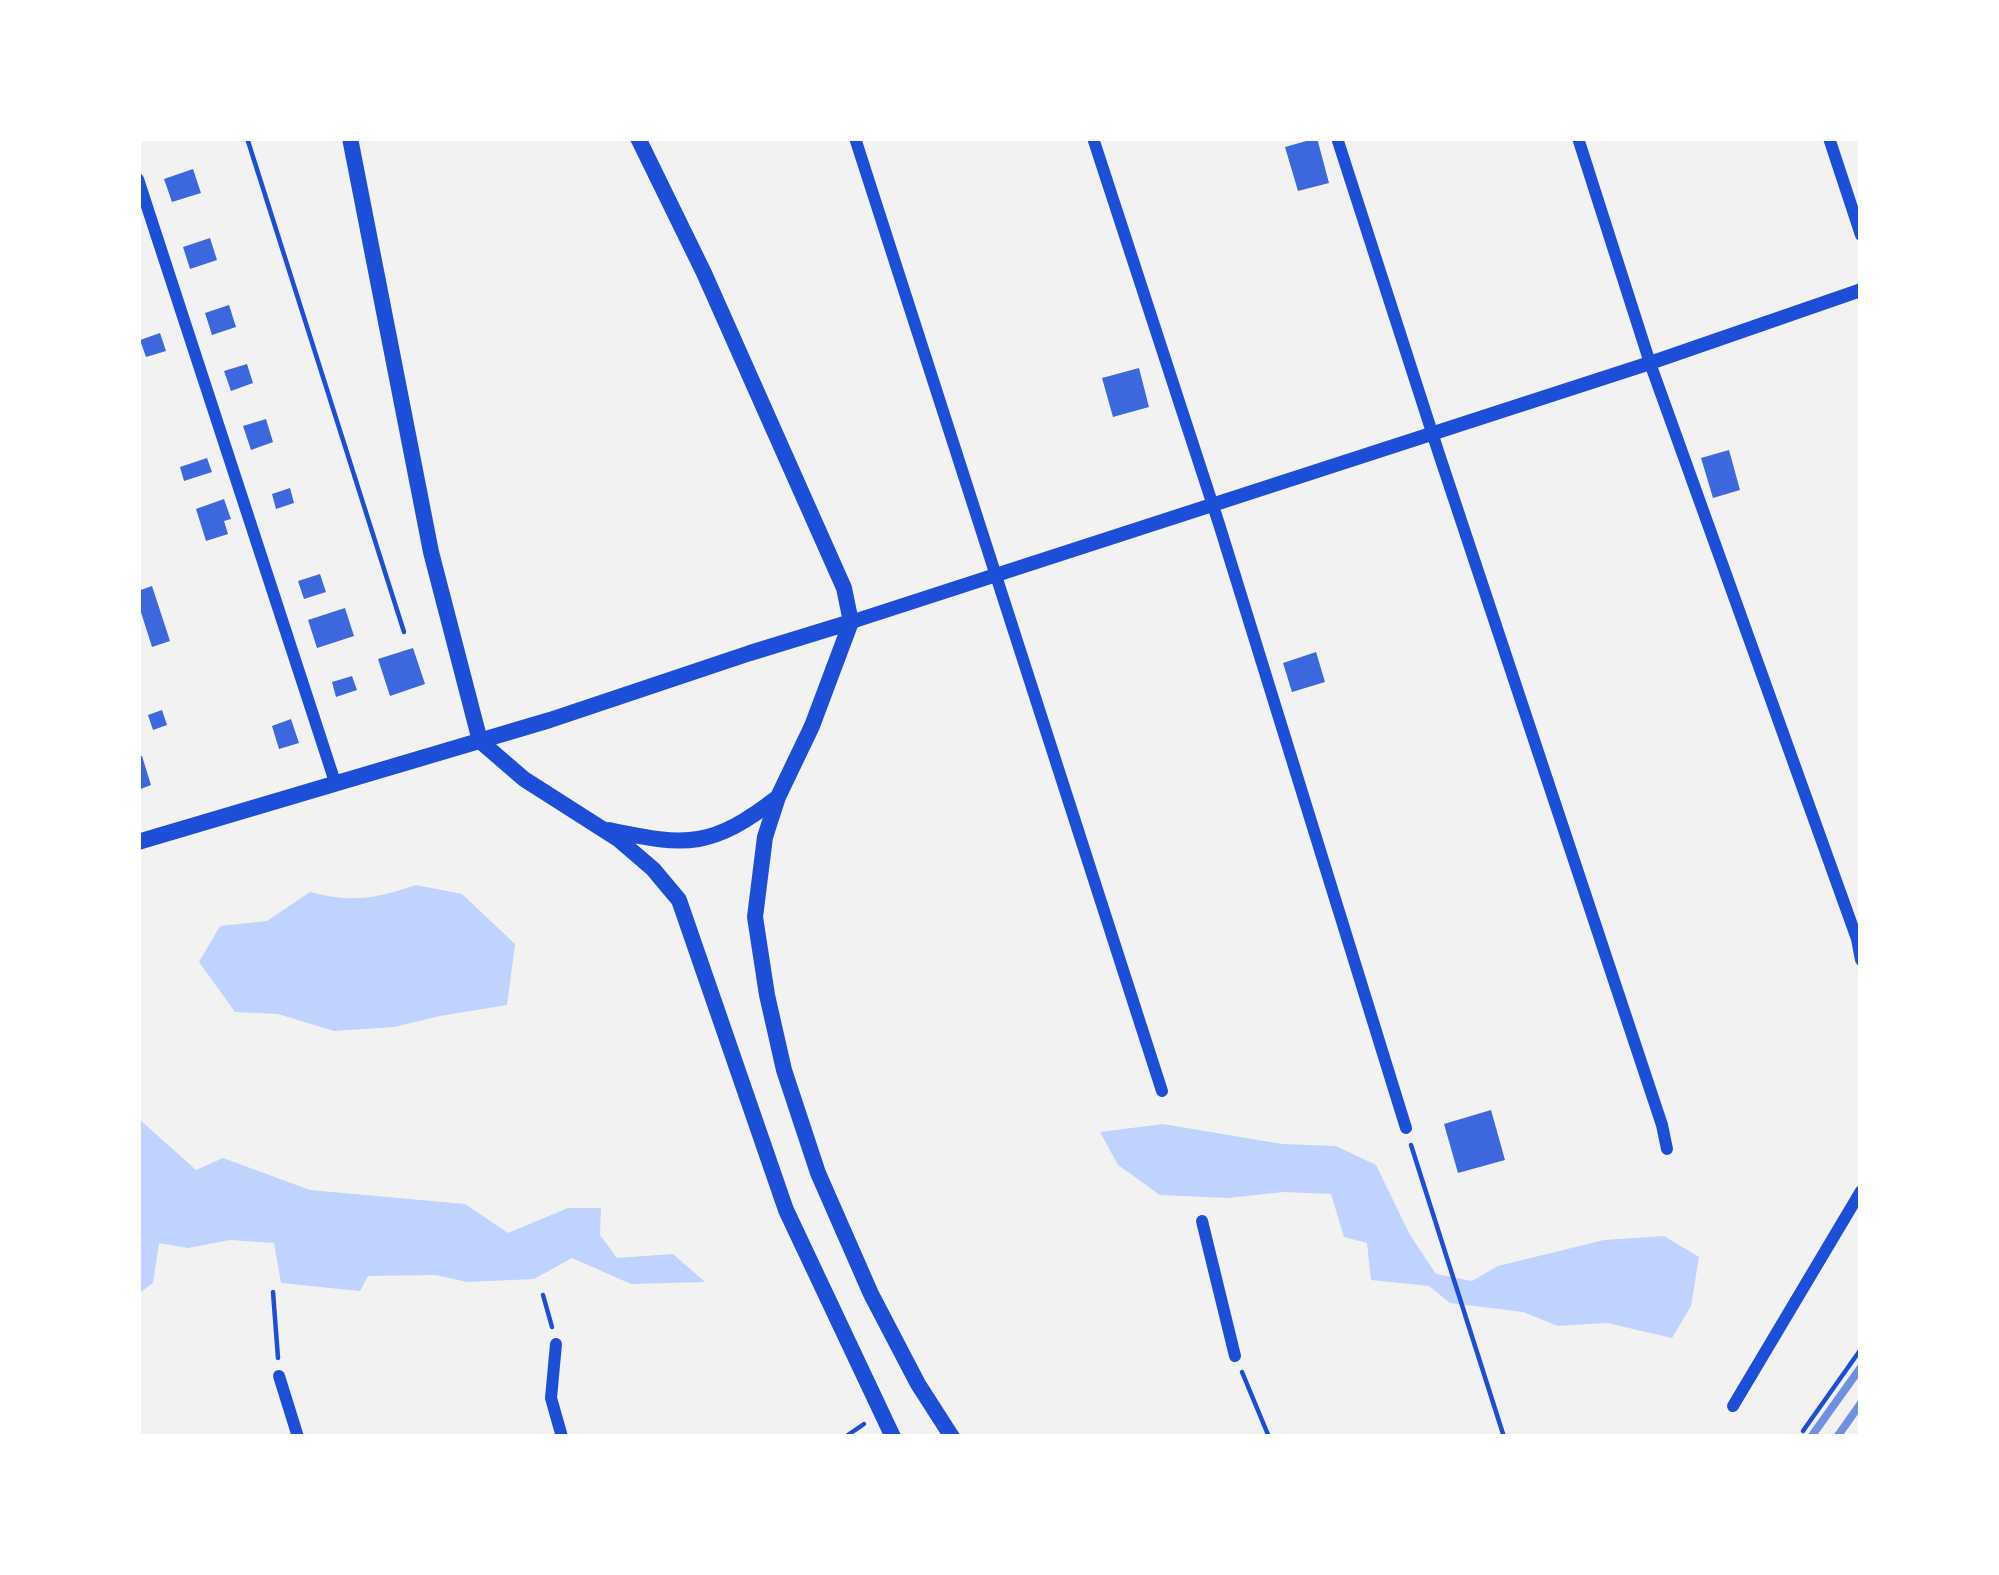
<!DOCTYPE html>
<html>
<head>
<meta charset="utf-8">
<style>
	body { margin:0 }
	#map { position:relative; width:1999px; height:1575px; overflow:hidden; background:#f2f2f2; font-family:Georgia,serif }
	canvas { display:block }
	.frame { position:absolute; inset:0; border:141px solid #fff; pointer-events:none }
</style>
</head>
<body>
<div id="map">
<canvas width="1999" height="1575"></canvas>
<div class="frame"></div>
</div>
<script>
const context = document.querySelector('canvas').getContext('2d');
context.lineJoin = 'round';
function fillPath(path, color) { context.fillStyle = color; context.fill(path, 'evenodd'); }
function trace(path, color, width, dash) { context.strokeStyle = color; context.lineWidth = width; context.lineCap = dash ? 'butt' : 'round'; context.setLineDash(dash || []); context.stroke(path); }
fillPath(new Path2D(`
	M 416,885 L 462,894 L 515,944 L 507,1005 L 440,1016 L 394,1027 L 334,1031 L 278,1014 L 235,1012 L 199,962 L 220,926 L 267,921 L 310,892 C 352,903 375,899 416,885 Z
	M 138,1118 L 196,1170 L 223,1158 L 310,1190 L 465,1204 L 508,1233 L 568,1208 L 601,1208 L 600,1235 L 617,1258 L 673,1254 L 705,1282 L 631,1284 L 572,1258 L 534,1279 L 467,1282 L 436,1275 L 368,1276 L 360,1291 L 281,1283 L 274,1243 L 230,1240 L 188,1248 L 159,1243 L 153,1283 L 138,1294 L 138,1257 L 142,1239 L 138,1237 Z
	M 1163,1124 L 1282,1144 L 1336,1146 L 1376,1165 L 1410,1235 L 1436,1274 L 1472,1281 L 1498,1266 L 1604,1240 L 1664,1236 L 1699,1257 L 1691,1306 L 1672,1338 L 1607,1323 L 1558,1326 L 1523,1312 L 1450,1303 L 1429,1286 L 1371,1280 L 1367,1243 L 1344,1237 L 1331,1194 L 1284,1192 L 1228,1198 L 1160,1195 L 1118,1165 L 1100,1132 Z`), '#bfd3fe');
fillPath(new Path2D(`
	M 1317,138 L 1329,183 L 1298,191 L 1285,147 Z
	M 193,169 L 201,193 L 172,202 L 164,179 Z
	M 210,238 L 217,260 L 190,269 L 183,247 Z
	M 229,305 L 236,327 L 212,335 L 205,313 Z
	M 160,333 L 166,351 L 146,357 L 140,340 Z
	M 247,364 L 253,383 L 231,391 L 224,371 Z
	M 1139,368 L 1149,407 L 1113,417 L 1102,378 Z
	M 266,419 L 273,442 L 251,450 L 243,426 Z
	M 1729,450 L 1740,490 L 1713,498 L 1701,458 Z
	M 207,458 L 212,472 L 184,481 L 180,467 Z
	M 290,488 L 294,503 L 276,509 L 272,494 Z
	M 224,499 L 231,519 L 224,521 L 228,534 L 206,541 L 196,509 Z
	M 320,574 L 326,592 L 304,599 L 298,581 Z
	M 152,586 L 170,641 L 152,647 L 138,603 L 138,591 Z
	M 345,608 L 354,636 L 317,648 L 308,620 Z
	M 413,648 L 425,684 L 390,696 L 378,659 Z
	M 1316,652 L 1325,682 L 1292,692 L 1283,663 Z
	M 352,676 L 357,690 L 336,697 L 332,682 Z
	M 162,710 L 167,725 L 153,730 L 148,715 Z
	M 291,719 L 299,743 L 279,749 L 272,726 Z
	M 142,756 L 151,785 L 138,790 L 138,757 Z
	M 1491,1110 L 1505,1160 L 1458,1173 L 1444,1124 Z`), '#3d67dc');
trace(new Path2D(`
	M 247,138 L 404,632
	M 1411,1145 L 1504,1437
	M 273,1292 L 278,1358
	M 543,1295 L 552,1327
	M 1242,1372 L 1269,1437
	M 1803,1431 L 1861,1349
	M 845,1437 L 864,1424`), '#1d4ed8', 4.5);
trace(new Path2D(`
	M 855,138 L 1162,1091
	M 1093,138 L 1219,524 L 1406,1128
	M 1337,138 L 1438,451 L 1662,1125 L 1667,1149
	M 1578,138 L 1650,363 L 1857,939 L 1861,960
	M 1829,138 L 1861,235
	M 138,179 L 335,782
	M 1202,1221 L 1235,1356
	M 556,1344 L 551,1398 L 562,1437
	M 279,1376 L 298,1437
	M 1733,1406 L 1861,1191`), '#1d4ed8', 12);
trace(new Path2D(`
	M 851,622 L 1650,363 L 1861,290`), '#1d4ed8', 14);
trace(new Path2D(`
	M 350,138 L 431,552 L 480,741 L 524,779 L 618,839 L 653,869 L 679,900 L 786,1210 L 893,1437
	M 638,138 L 704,273 L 844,588 L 851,622 L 812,726 L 778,797 L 765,837 L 755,917 L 767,995 L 784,1070 L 818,1173 L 871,1294 L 918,1384 L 952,1437
	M 609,830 C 688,847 712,848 778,797
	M 138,842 L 550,720 L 750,653 L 851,622`), '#1d4ed8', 16);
trace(new Path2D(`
	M 1811,1437 L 1861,1367
	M 1837,1437 L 1861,1403`), '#7290e2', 8);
</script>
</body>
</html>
